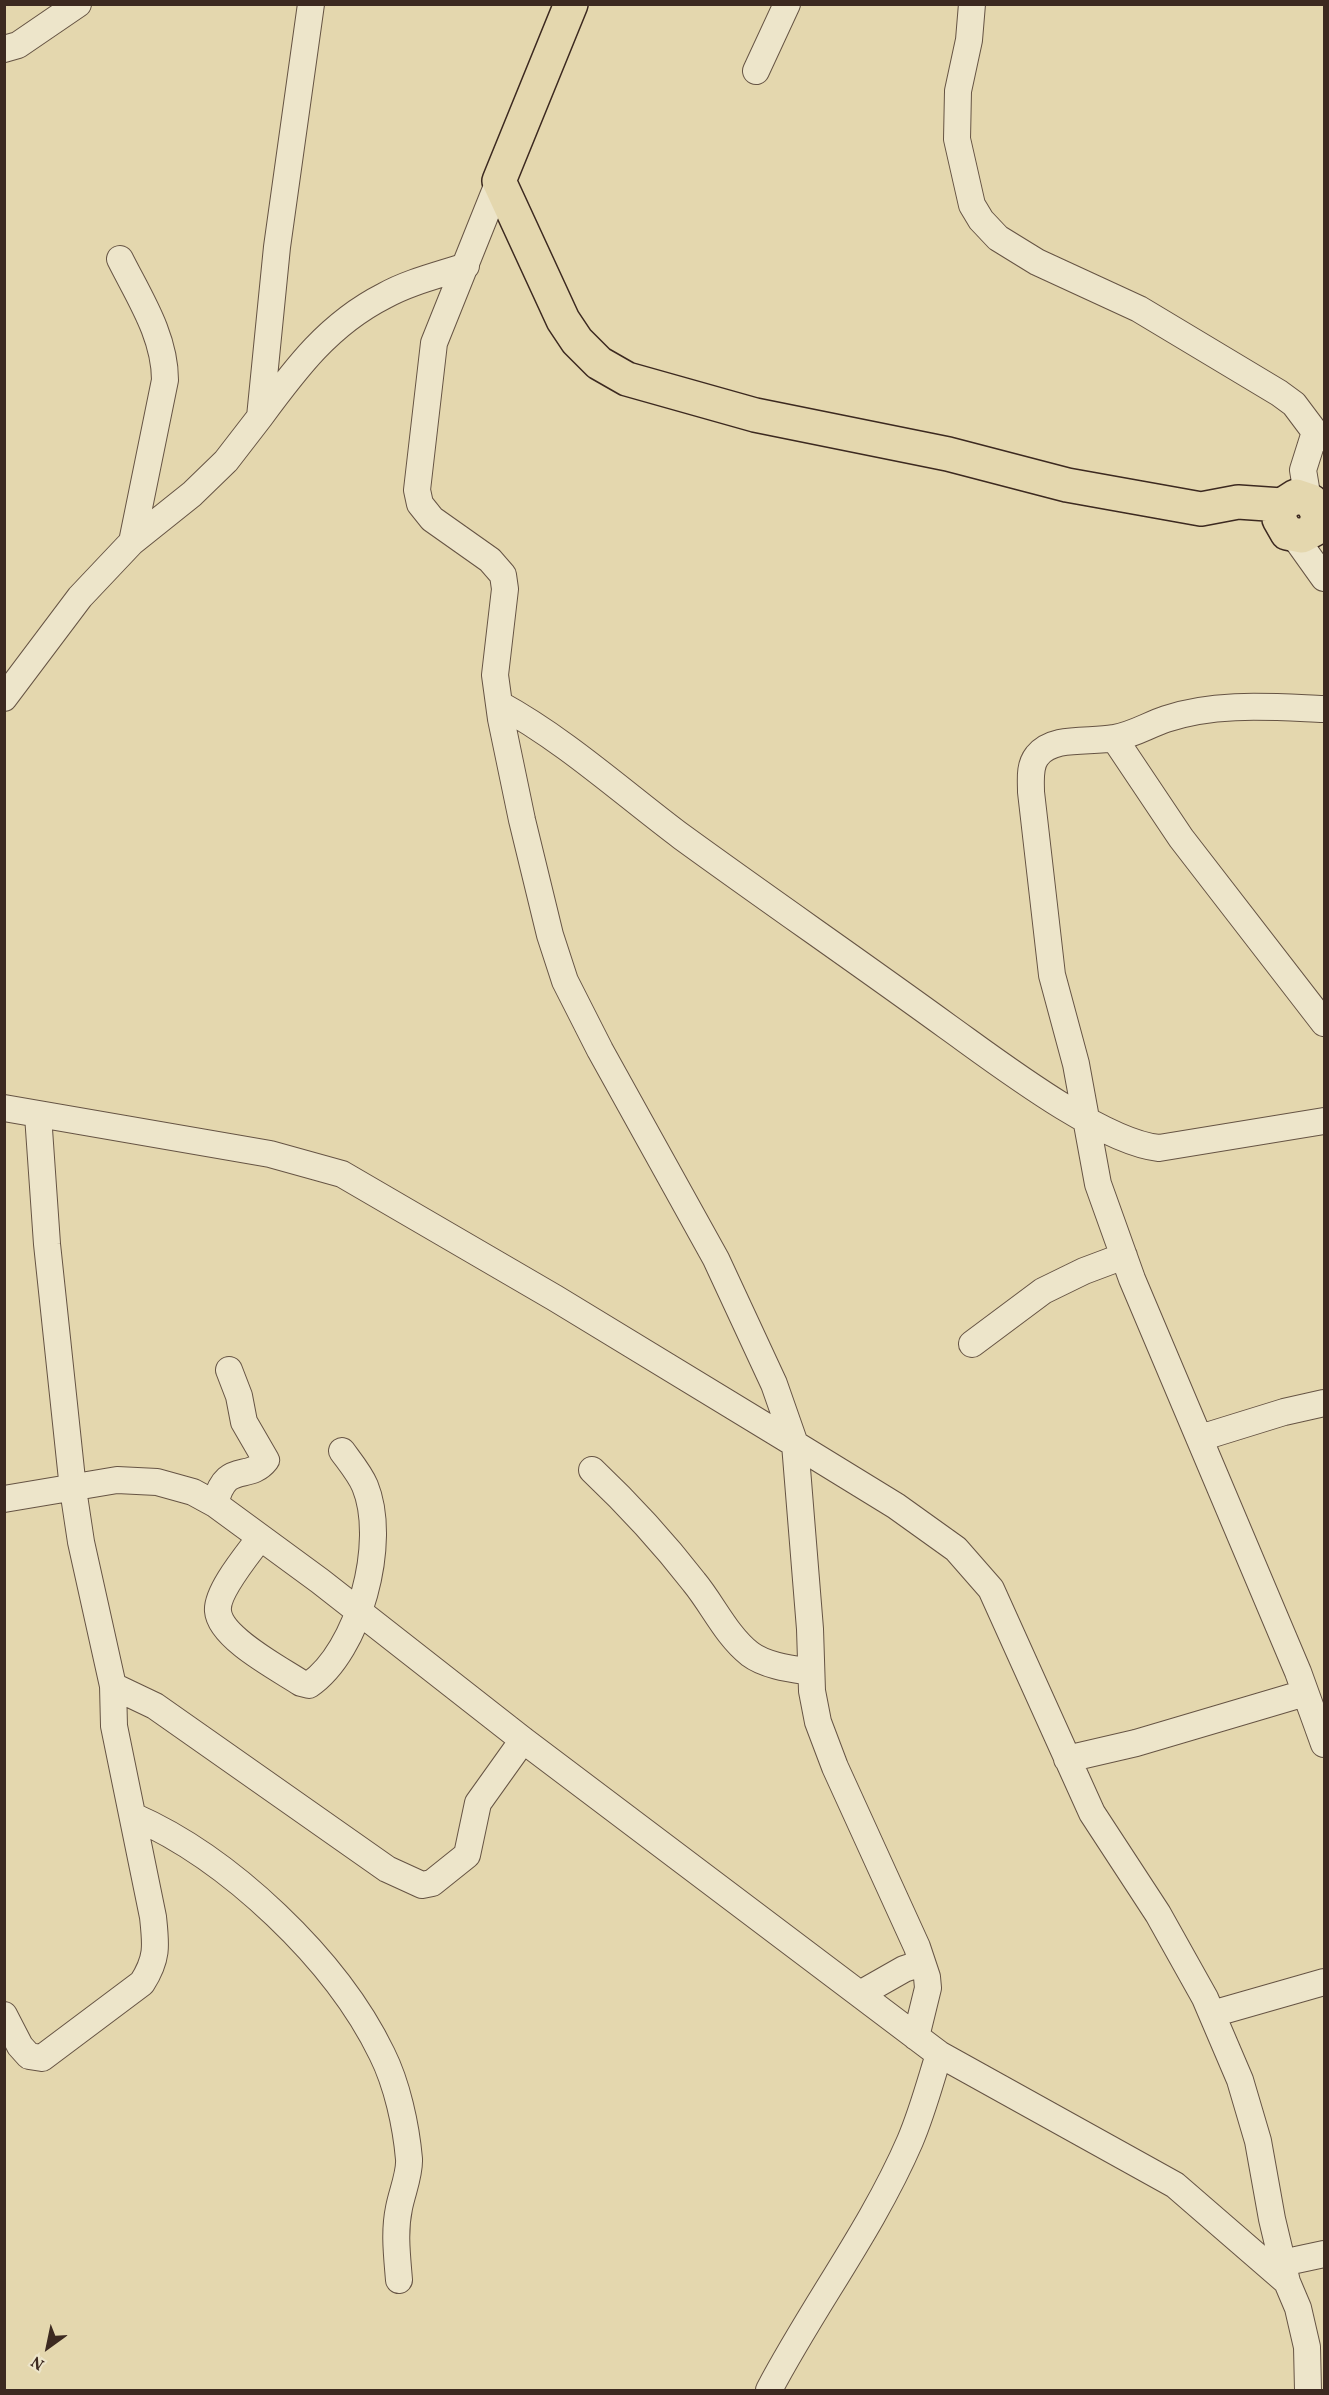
<!DOCTYPE html>
<html>
<head>
<meta charset="utf-8">
<style>
	body { margin:0 }
	#map { position:relative; width:1329px; height:2395px; overflow:hidden; background:#e4d7ae; font-family:Vollkorn,serif }
	canvas { display:block }
	.frame { position:absolute; inset:0; border:6px solid #3c2920; pointer-events:none }
	.north { position:absolute; left:18px; top:2317px; width:60px; height:60px; -webkit-text-stroke:4px #ede5ca; paint-order:stroke; rotate:213deg; font-size:16px; font-weight:700; line-height:24px; text-align:center; color:#3c2920 }
	.north::after { content:''; display:block; margin:auto; width:21px; height:27px; background:#3c2920; clip-path:polygon(50% 0,100% 100%,50% 72%,0 100%) }
</style>
</head>
<body>
<div id="map">
<canvas width="1329" height="2395"></canvas>
<div class="frame"></div>
<div class="north">N</div>
</div>
<script>
const context = document.querySelector('canvas').getContext('2d');
context.lineJoin = 'round';
function trace(path, color, width, dash) { context.strokeStyle = color; context.lineWidth = width; context.lineCap = dash ? 'butt' : 'round'; context.setLineDash(dash || []); context.stroke(path); }
const minor = new Path2D(`
	M 972,4 L 969,40 L 958,91 L 957,139 L 972,205 L 981,220 L 998,238 L 1037,262 L 1139,309 L 1279,393 L 1294,404 L 1315,432 L 1324,438
	M 4,49 L 18,45 L 78,4
	M 756,71 L 787,4
	M 499,181 L 434,343 L 417,490 L 420,504 L 432,519 L 490,560 L 503,575 L 505,589 L 495,675 L 501,719 L 522,820 L 550,935 L 565,981 L 600,1050 L 716,1259 L 774,1384 L 795,1444 L 810,1629 L 812,1691 L 818,1722 L 835,1767 L 917,1947 L 927,1977 L 928,1988 L 916,2037
	M 120,259 C 139,297 165,336 165,380 L 132,542
	M 260,417 C 296,368 329,324 384,296 C 409,282 439,275 466,266
	M 1306,488 L 1303,470 L 1315,432
	M 1294,536 L 1324,578
	M 4,698 L 80,597 L 132,542 L 192,494 L 226,461 L 260,417 L 277,247 L 311,4
	M 499,704 C 565,740 622,792 682,837 C 770,901 860,963 948,1027 C 997,1062 1101,1142 1159,1148 L 1324,1121
	M 1324,709 C 1272,707 1216,702 1166,719 C 1148,725 1133,735 1114,738 C 1091,743 1053,735 1037,756 C 1029,766 1031,780 1031,792 L 1052,975 L 1076,1064 L 1098,1184 L 1132,1279 L 1298,1672 L 1324,1744
	M 1114,738 L 1181,838 L 1324,1023
	M 4,1108 L 270,1154 L 342,1174 L 555,1298 L 795,1444 L 896,1506 L 956,1549 L 991,1589 L 1092,1813 L 1158,1914 L 1205,1998 L 1240,2080 L 1258,2141 L 1272,2219 L 1287,2282
	M 972,1344 L 1043,1291 L 1084,1271 L 1124,1256
	M 1200,1438 L 1284,1412 L 1324,1403
	M 592,1470 C 629,1505 663,1542 694,1582 C 713,1605 726,1635 750,1654 C 766,1666 792,1669 811,1672
	M 4,1499 L 117,1480 L 157,1482 L 193,1492 L 215,1504 L 320,1581 L 523,1740 L 939,2054 L 1175,2185 L 1287,2282 L 1298,2308 L 1307,2347 L 1308,2390
	M 215,1504 C 226,1459 248,1483 266,1460 L 244,1422 L 239,1396 L 229,1370
	M 259,1539 C 248,1554 216,1592 218,1611 C 220,1638 280,1669 301,1683 L 309,1685 C 359,1651 388,1542 365,1486 C 360,1474 350,1462 342,1451
	M 113,1686 L 155,1706 L 387,1869 L 422,1885 L 432,1883 L 467,1855 L 478,1803 L 523,1740
	M 1067,1759 L 1136,1743 L 1305,1693
	M 133,1816 C 229,1858 336,1959 382,2054 C 397,2084 406,2125 409,2159 C 410,2174 402,2192 399,2208 C 394,2232 397,2255 399,2280
	M 860,1994 L 904,1969 L 922,1963
	M 1212,2014 L 1324,1982
	M 4,2015 L 20,2046 L 29,2056 L 42,2058 L 142,1983 C 158,1958 156,1945 153,1917 L 114,1726 L 113,1686 L 81,1542 L 73,1489 L 47,1244 L 38,1115
	M 1282,2263 L 1324,2254
	M 769,2390 C 813,2306 872,2229 910,2141 C 922,2113 930,2083 939,2054`);
const major = new Path2D(`
	M 571,4 L 499,181 L 563,320 L 577,341 L 599,363 L 627,379 L 755,415 L 948,454 L 1067,485 L 1201,509 L 1238,502 L 1282,505
	M 1318,514 L 1311,501 L 1296,496 L 1282,505 L 1279,519 L 1287,533 L 1302,536 L 1315,529 L 1318,514 L 1324,509`);
trace(minor, '#665444', 28);
trace(major, '#3c2920', 36);
trace(minor, '#ede5ca', 26);
trace(major, '#e4d7ae', 33);
</script>
</body>
</html>
